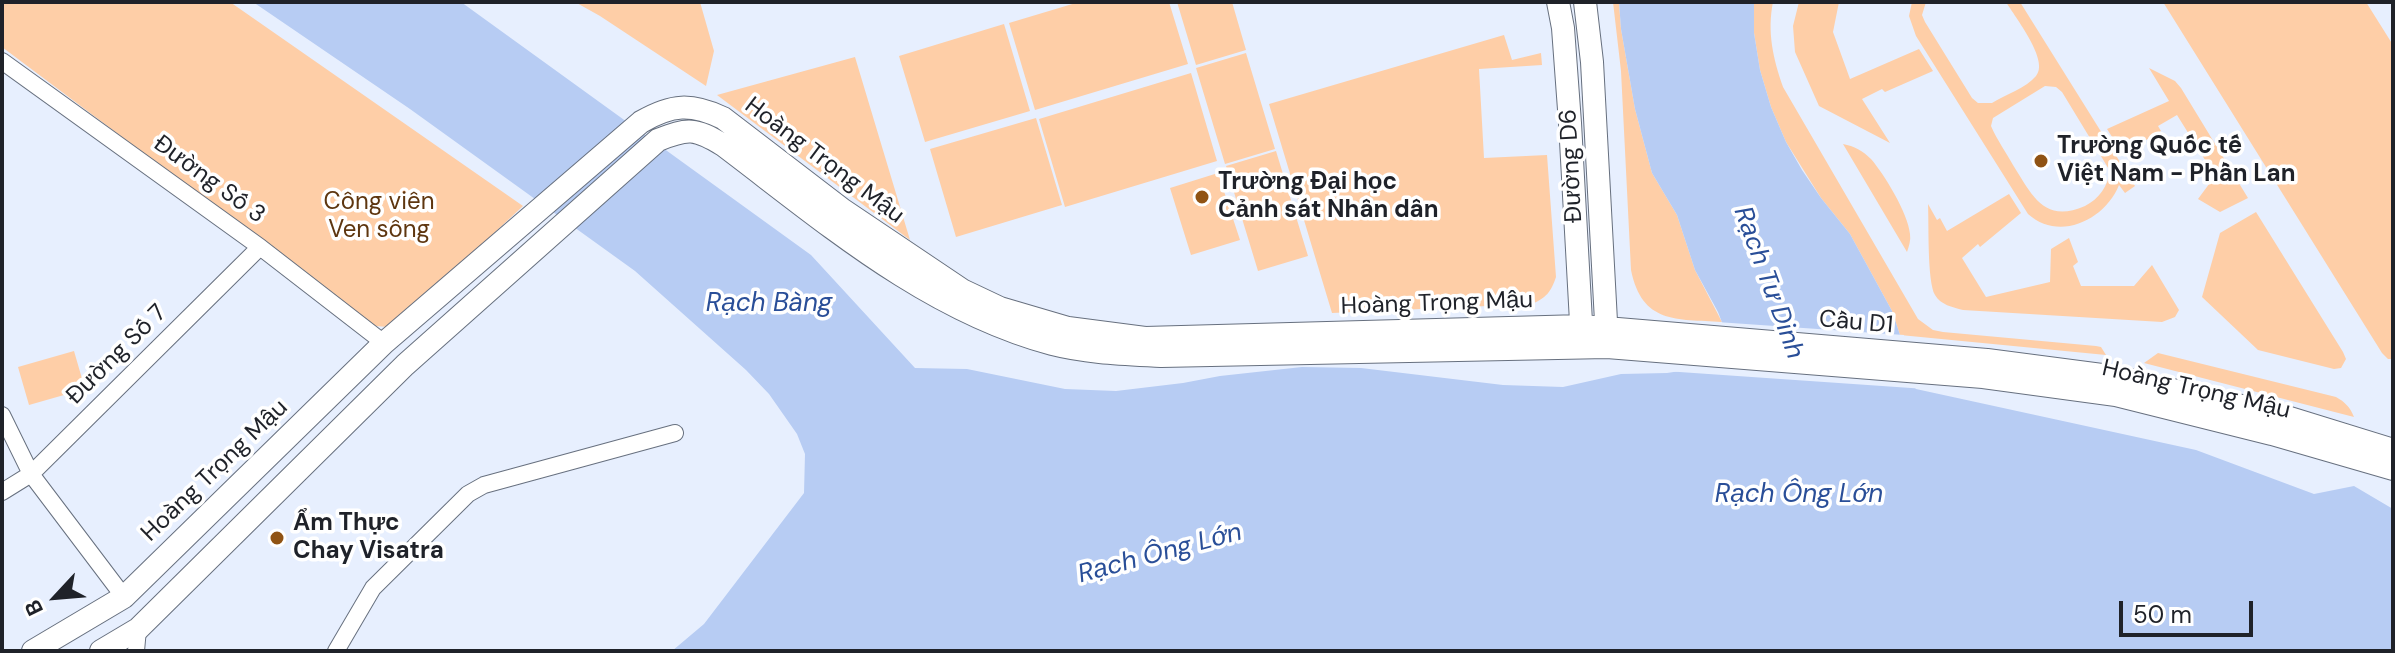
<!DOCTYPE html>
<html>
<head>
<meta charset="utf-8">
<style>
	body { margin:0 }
	#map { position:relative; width:2395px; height:653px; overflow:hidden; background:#e7effe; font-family:"DM Sans",sans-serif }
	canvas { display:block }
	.frame { position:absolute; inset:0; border:4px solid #1f2229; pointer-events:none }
	.north { position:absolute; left:16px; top:557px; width:80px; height:80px; -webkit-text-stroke:6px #fff; paint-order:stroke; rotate:244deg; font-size:22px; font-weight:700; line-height:32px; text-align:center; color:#1f2229 }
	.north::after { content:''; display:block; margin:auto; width:28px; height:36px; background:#1f2229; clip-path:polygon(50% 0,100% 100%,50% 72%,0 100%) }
	.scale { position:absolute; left:2119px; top:601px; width:134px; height:36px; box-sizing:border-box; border:4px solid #1f2229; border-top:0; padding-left:10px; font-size:24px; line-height:28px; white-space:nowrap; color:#1f2229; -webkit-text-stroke:6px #fff; paint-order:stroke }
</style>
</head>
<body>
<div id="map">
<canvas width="2395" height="653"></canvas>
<div class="frame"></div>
<div class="north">B</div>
<div class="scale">50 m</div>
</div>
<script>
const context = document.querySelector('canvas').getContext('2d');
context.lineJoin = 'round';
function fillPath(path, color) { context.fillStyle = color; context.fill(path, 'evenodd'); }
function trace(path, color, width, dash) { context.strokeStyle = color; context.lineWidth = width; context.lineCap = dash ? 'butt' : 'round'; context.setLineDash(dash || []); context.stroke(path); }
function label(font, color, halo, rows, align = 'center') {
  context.font = font + ' "DM Sans",sans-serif'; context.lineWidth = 7; context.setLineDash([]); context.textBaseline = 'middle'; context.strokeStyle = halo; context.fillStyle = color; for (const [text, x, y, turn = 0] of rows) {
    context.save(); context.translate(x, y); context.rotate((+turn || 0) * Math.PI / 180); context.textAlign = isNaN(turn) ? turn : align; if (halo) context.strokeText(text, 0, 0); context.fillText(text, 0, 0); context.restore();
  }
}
fillPath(new Path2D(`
	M 2,2 L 230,2 L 523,206 L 400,321 L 389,327 L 374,326 L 2,47 Z
	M 575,2 L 700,2 L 714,51 L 706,86 L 600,16 Z
	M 1079,2 L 1169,2 L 1188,64 L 1035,110 L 1009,23 Z
	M 1177,2 L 1232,2 L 1246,50 L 1196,65 Z
	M 1613,2 L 1619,2 L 1621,29 L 1635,109 L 1652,173 L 1677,215 L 1695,270 L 1722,322 C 1676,319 1642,324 1631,270 L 1621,71 Z
	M 1754,2 L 1773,2 C 1767,32 1773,58 1783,87 L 1918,319 L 1933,330 L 1943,332 L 2096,346 L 2101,347 L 2106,355 L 1900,335 L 1892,311 L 1850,234 L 1821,198 L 1786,142 L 1771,107 L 1760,70 L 1754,33 Z
	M 1799,2 L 1839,2 L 1833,32 L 1850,79 L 1919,49 L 1933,71 L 1885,92 L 1882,89 L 1862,99 L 1890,143 L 1819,106 L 1795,52 L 1793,26 Z
	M 1912,2 L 1926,2 L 1922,15 L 1925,22 L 1972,98 L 1978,103 L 1992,103 C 2005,95 2026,88 2036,76 C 2050,61 2015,17 2006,2 L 2020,2 L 2135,186 L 2125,193 L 2119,185 C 2105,220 2059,242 2028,214 L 1916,36 L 1909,16 ZM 2045,86 L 2056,87 L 2062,92 L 2110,171 C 2108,186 2099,199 2085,206 C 2044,224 2032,195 2013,165 C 2006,152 1997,140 1991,126 L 1993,118 Z
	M 2163,2 L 2366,2 L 2393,45 L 2393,359 L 2388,359 L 2382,353 Z
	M 1004,24 L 1030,111 L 925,142 L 899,56 Z
	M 1504,35 L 1512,60 L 1541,53 L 1542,65 L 1479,69 L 1484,158 L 1547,155 L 1556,277 C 1551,292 1546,298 1532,304 L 1332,313 L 1269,104 Z
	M 1246,53 L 1275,149 L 1225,164 L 1196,68 Z
	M 855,57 L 910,240 L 717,95 Z
	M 2149,68 L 2175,81 L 2181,88 L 2248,198 L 2220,212 L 2198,199 L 2215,176 L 2177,115 L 2158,126 L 2161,131 L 2123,154 L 2107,129 L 2169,101 Z
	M 1191,73 L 1217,161 L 1065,207 L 1039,119 Z
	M 1036,118 L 1062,205 L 956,237 L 930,149 Z
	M 1843,144 C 1854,146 1863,151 1871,159 C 1884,174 1908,213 1910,234 C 1911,240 1909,246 1907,252 Z
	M 1276,151 L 1308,256 L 1258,271 L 1226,166 Z
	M 1218,173 L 1240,240 L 1191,255 L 1170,188 Z
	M 2009,194 L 2021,213 L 1980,247 L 1978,244 L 1962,258 L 1986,297 L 2050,282 L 2051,249 L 2069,238 L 2078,262 L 2073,266 L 2081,286 L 2134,286 L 2152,265 L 2179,310 L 2175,317 L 2162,322 L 1963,310 C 1952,307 1941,305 1935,295 C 1927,281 1929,223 1928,204 L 1937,220 L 1940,218 L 1947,231 Z
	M 2256,212 L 2343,352 L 2346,359 L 2341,368 L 2334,369 L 2258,350 L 2202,297 L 2220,233 Z
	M 74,351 L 85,389 L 29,405 L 18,367 Z
	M 2158,353 L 2336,397 C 2345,402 2350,407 2354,417 L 2144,363 Z`), '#fecea7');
fillPath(new Path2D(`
	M 253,2 L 461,2 L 811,255 L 915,368 L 967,369 L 1065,389 L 1116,391 L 1183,383 L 1220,376 L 1302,367 L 1361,368 L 1503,385 L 1563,387 L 1621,374 L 1667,373 L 1700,368 L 1732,348 L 1718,312 L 1695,270 L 1677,215 L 1652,173 L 1635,109 L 1621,29 L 1619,2 L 1754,2 L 1754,33 L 1760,70 L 1771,107 L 1786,142 L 1802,170 L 1821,198 L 1850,234 L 1892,311 L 1900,335 L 1902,373 L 1916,389 L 2196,450 L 2314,494 L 2354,486 L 2393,509 L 2393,651 L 672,651 L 704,624 L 804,493 L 805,454 L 797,434 L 769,394 L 746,370 L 635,271 L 410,109 Z`), '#b7ccf3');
fillPath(new Path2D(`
	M 1717,322 L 1904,335 L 1905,371 L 1918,385 L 1940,390 L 1665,371 L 1665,369 L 1699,364 L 1728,348 Z`), '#e7effe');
const street = new Path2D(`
	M 2,61 L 260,247 L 384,343
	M 2,415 L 31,474 L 124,597
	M 2,492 L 31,474 L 260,247
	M 136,651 L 138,629
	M 336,651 L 373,588 L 468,494 L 484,485 L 675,433`);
const secondary = new Path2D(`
	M 1558,2 L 1563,28 L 1570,123 L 1582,340
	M 1585,2 L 1592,62 L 1607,340
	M 33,651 L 124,597 L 384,343 L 641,122 C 672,104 691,103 723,118 L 843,210 L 962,290 L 1000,308 L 1068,328 L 1145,338 L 1582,326 L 1987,360 L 2117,377 L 2280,415 L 2393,450
	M 101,651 L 138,629 L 405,365 L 658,140 C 688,128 695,128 723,145 C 825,222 926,310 1052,344 C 1087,353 1125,354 1161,356 L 1607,347 L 1983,377 L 2116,395 L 2272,434 L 2393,469`);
trace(street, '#67707f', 18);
trace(secondary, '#67707f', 24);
trace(street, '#fff', 16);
trace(secondary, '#fff', 22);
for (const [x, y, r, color] of [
	[2041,161,8,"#905314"],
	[1202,197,8,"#905314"],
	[277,538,8,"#905314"]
]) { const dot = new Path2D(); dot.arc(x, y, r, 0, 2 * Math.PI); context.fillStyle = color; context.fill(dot); trace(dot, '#fff', 3); }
label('bold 24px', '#1f2229', '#fff', [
	["Trường Quốc tế",2057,147],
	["Việt Nam - Phần Lan",2057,175],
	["Trường Đại học",1218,183],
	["Cảnh sát Nhân dân",1218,211],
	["Ẩm Thực",293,524],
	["Chay Visatra",293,552]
], 'left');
label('24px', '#1f2229', '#fff', [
	["Hoàng Trọng Mậu",824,161,37],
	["Đường D6",1572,166,-93],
	["Đường Số 3",209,180,36],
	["Hoàng Trọng Mậu",1437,304,-2],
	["Cầu D1",1856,323,5],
	["Đường Số 7",117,355,-45],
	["Hoàng Trọng Mậu",2196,390,13],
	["Hoàng Trọng Mậu",215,471,-44]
]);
label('24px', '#5e360f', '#fff', [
	["Công viên",379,203],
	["Ven sông",379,231]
]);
label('italic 26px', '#294e98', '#fff', [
	["Rạch Tư Dinh",1768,283,70],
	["Rạch Bàng",769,304],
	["Rạch Ông Lớn",1799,495],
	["Rạch Ông Lớn",1160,554,-15]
]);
</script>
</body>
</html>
